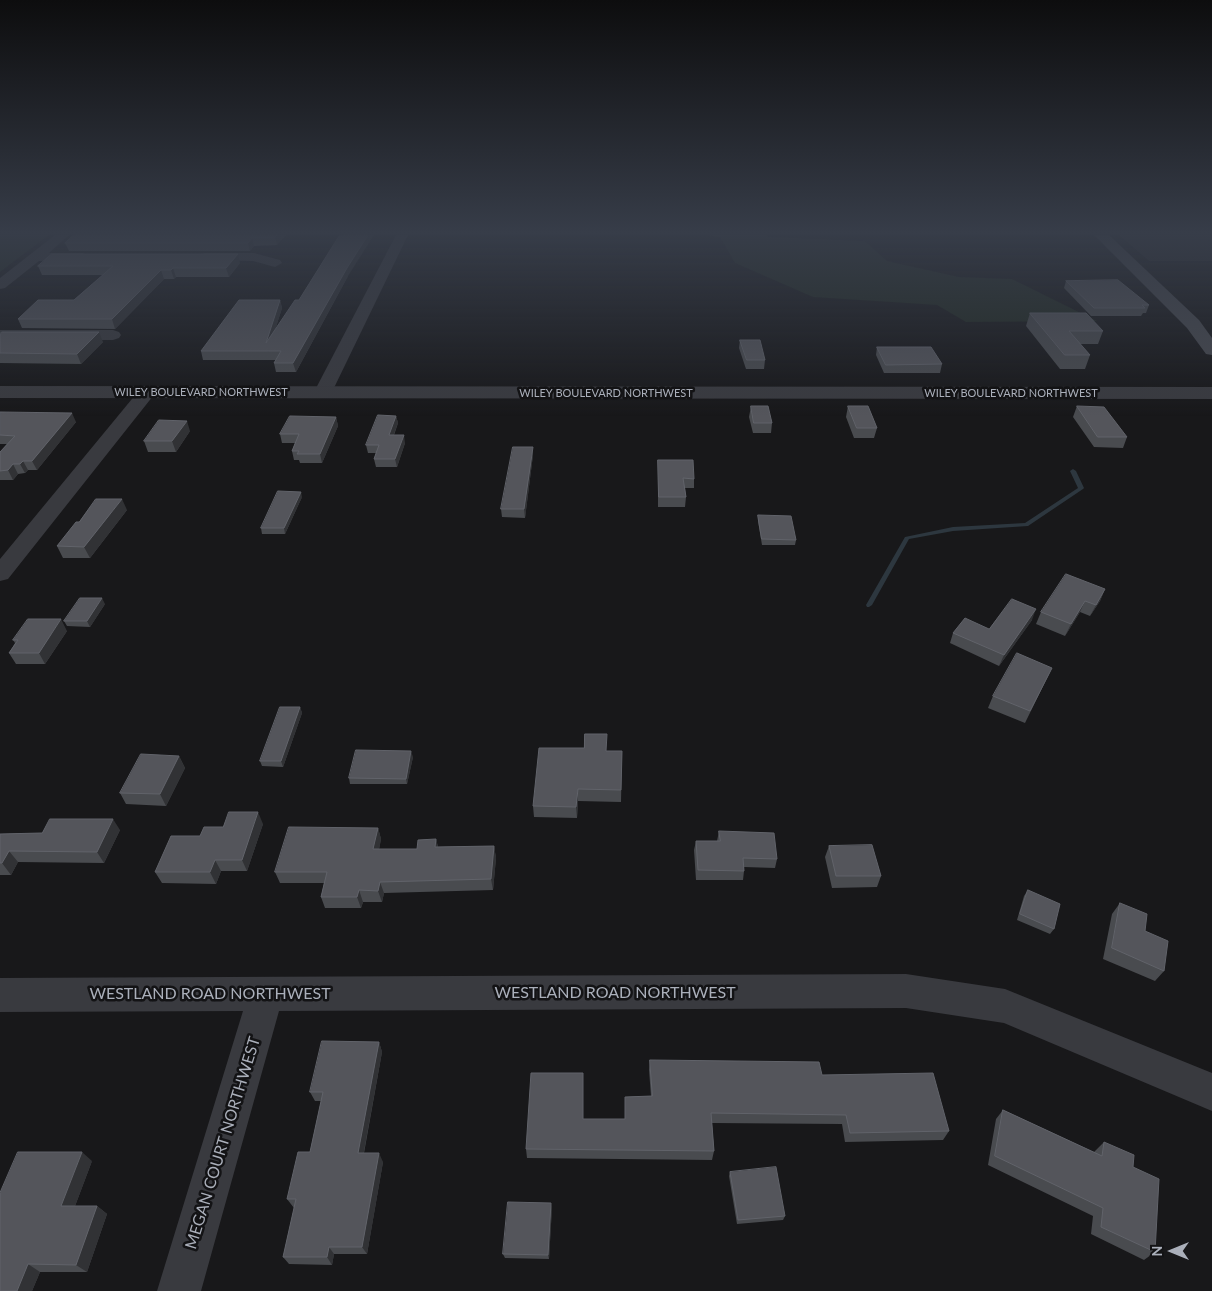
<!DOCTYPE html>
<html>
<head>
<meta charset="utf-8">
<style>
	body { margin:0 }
	#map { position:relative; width:1212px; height:1291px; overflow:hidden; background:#18181a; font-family:Lato,sans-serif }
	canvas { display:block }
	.north { position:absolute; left:1147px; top:1226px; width:50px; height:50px; -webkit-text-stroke:4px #131315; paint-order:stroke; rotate:270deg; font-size:14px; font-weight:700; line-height:20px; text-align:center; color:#aaafba }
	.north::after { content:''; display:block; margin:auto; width:18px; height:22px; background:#aaafba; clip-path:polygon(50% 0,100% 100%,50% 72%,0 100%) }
</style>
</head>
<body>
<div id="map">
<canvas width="1212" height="1291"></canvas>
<div class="north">N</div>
</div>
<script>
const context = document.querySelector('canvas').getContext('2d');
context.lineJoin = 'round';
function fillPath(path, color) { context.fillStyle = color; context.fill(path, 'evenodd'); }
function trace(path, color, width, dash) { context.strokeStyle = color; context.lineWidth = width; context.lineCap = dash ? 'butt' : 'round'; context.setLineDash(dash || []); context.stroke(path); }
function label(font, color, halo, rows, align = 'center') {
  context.font = font + ' Lato,sans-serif'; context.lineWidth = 5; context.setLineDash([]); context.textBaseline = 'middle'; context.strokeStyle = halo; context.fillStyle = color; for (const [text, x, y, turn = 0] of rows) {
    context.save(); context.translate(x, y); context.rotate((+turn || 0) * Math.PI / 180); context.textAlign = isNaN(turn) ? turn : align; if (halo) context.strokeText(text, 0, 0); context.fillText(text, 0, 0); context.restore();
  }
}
fillPath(new Path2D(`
	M 1119,235 L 1212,235 L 1212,261 L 1149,261 Z`), '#242427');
fillPath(new Path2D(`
	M 0,235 L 49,235 L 0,272 Z
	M 707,235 L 766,235 L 768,237 L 865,241 L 887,261 L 959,277 L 1012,279 L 1097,321 L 966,322 L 937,305 L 813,297 L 735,263 L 720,237 Z`), '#202921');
fillPath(new Path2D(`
	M 1073,469 L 1076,471 L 1084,488 L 1083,489 L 1028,526 L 953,531 L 909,539 L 872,605 L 869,607 L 867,607 L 866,605 L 905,537 L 953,527 L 1025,523 L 1078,488 L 1070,471 Z`), '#2d373f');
fillPath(new Path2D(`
	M 55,235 L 69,235 L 49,253 L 83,253 L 90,257 L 88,260 L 39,261 L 5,288 L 0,289 L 0,278 Z
	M 396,235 L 408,235 L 332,392 L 329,396 L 323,397 L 317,396 L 314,392 Z
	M 205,253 L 254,253 L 280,260 L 282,263 L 275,267 L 253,261 L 200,260 L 198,257 L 200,254 Z
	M 0,330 L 113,330 L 119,332 L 121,335 L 119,338 L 113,340 L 0,340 Z
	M 147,387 L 153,388 L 156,392 L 153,396 L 8,579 L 0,581 L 0,559 L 141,388 Z
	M 906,974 L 1005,989 L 1212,1073 L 1212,1111 L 1004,1023 L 906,1008 L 279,1011 L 201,1291 L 157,1291 L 243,1011 L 0,1012 L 0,978 Z`), '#393a3f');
fillPath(new Path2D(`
	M 0,386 L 1212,387 L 1212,399 L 0,398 Z`), '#393a3f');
fillPath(new Path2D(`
	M 1094,235 L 1109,235 L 1199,320 L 1212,338 L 1212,355 L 1206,354 L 1187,328 Z`), '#47494f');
fillPath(new Path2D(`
	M 74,235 L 286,235 L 277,245 L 254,246 L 250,251 L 69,251 L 65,243 Z
	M 240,263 L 229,277 L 176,277 L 174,279 L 164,279 L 115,329 L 22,328 L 18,319 L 74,300 L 103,275 L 42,275 L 38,266 Z
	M 348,276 L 296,372 L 276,372 L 274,363 L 276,360 L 203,360 L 201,351 L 280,300 L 282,308 L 275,330 L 299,300 Z
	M 1066,281 L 1149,305 L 1146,313 L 1143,313 L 1141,316 L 1091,316 L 1064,288 Z
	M 1030,313 L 1103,331 L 1098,344 L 1080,344 L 1090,355 L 1085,369 L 1060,369 L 1026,326 Z
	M 0,334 L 103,342 L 81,364 L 0,363 Z
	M 740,340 L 765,360 L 764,369 L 746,369 L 739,348 Z
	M 877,347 L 942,364 L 940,373 L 884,373 L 876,355 Z
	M 751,406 L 772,423 L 771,433 L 753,433 L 749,417 Z
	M 848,406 L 877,428 L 874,438 L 854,438 L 846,417 Z
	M 1077,406 L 1127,437 L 1123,448 L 1094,447 L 1073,417 Z
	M 0,412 L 76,422 L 37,470 L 28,470 L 25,473 L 18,474 L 13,480 L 0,480 L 0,452 L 7,444 L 0,444 Z
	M 396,416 L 398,423 L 394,435 L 405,443 L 397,467 L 376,467 L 374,459 L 376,453 L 368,453 L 366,445 Z
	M 336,417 L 338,426 L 322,463 L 300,463 L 299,460 L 294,460 L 292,451 L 295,443 L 282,443 L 280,434 Z
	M 190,431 L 176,452 L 148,452 L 144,441 Z
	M 533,455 L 525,518 L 502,517 L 501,509 Z
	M 658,460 L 694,479 L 694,488 L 685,488 L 686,497 L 685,507 L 658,507 Z
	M 302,497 L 285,534 L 262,534 L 261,528 Z
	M 127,510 L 90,558 L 63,558 L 57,546 L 79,522 Z
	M 758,515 L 796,540 L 795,545 L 762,545 L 758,521 Z
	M 1105,589 L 1100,601 L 1090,616 L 1080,612 L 1065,636 L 1036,624 L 1041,612 Z
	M 105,604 L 90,627 L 67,626 L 64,621 Z
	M 1032,620 L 999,666 L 950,643 L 953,633 L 989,629 Z
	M 67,631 L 45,664 L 16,664 L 9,653 L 15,643 L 13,640 Z
	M 1052,668 L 1025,723 L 988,708 L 993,696 Z
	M 300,707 L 302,713 L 283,767 L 262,766 L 260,761 Z
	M 606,751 L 622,751 L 621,802 L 578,801 L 577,818 L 534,817 L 533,806 Z
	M 179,756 L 185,768 L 166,806 L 126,804 L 120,793 Z
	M 413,757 L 407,784 L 350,784 L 349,778 Z
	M 263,824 L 247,871 L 221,871 L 216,884 L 162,883 L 155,872 L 200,836 L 223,827 Z
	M 378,828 L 381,839 L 379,849 L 417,849 L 436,839 L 438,847 L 494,846 L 496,858 L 493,890 L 384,893 L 382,902 L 363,902 L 361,908 L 325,908 L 321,897 L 324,883 L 280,883 L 275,872 Z
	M 120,830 L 104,863 L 18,862 L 11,875 L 0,875 L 0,834 L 42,833 Z
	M 719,831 L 777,859 L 775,868 L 744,867 L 744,871 L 743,880 L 696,880 L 694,850 L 696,841 L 717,841 Z
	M 829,846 L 881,876 L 877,887 L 832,888 L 825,857 Z
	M 1028,890 L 1054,929 L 1050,934 L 1017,920 L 1024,896 Z
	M 1120,903 L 1145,931 L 1164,971 L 1155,981 L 1103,959 L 1112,914 Z
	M 379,1042 L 382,1052 L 364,1153 L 383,1162 L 367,1254 L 334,1254 L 332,1265 L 289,1264 L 283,1257 L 294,1208 L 287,1199 L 310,1152 L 321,1101 L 315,1101 L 310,1092 Z
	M 650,1060 L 822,1075 L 949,1131 L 943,1140 L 845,1142 L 842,1124 L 712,1123 L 714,1151 L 712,1160 L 527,1158 L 526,1149 L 583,1073 L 583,1119 L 625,1119 L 625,1097 L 651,1096 L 649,1070 Z
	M 1003,1110 L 1094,1152 L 1104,1142 L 1133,1167 L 1155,1252 L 1144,1260 L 1091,1234 L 1093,1216 L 988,1165 L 996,1119 Z
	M 92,1161 L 75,1206 L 97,1206 L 107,1214 L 87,1272 L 40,1272 L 32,1291 L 0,1291 Z
	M 730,1172 L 785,1216 L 783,1220 L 737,1224 L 729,1176 Z
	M 552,1207 L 549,1259 L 505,1258 L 503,1254 Z`), '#494b4f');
fillPath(new Path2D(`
	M 277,235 L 286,235 L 277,245 L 275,237 Z
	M 368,235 L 374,235 L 348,276 L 296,372 L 293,363 L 347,268 Z
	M 252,238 L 254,246 L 250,251 L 248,243 Z
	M 238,254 L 240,263 L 229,277 L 226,268 Z
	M 173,268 L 176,277 L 174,279 L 171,270 Z
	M 161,270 L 164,279 L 115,329 L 112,319 Z
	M 280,300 L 282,308 L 268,352 L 266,343 Z
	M 99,332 L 103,342 L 81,364 L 77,354 Z
	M 72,413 L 76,422 L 37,470 L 32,461 Z
	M 396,416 L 398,423 L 391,442 L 389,435 Z
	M 336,417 L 338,426 L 322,463 L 320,454 Z
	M 187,421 L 190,431 L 176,452 L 172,441 Z
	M 404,435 L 405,443 L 397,467 L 395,459 Z
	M 533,447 L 533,455 L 525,518 L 524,509 Z
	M 23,461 L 28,470 L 25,473 L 20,464 Z
	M 13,464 L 18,474 L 13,480 L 8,470 Z
	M 301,492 L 302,497 L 285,534 L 284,528 Z
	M 122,499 L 127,510 L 90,558 L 84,547 Z
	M 1105,589 L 1100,601 L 1090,616 L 1096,605 Z
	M 102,598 L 105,604 L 90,627 L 87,621 Z
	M 1085,601 L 1080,612 L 1065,636 L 1071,624 Z
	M 1036,609 L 1032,620 L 999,666 L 1004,655 Z
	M 61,619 L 67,631 L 45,664 L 39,653 Z
	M 300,707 L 302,713 L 283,767 L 281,761 Z
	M 411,751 L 413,757 L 407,784 L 406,779 Z
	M 179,756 L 185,768 L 166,806 L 160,794 Z
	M 578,789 L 578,801 L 577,818 L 576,807 Z
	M 258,812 L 263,824 L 247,871 L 242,860 Z
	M 113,819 L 120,830 L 104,863 L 97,852 Z
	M 378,828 L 381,839 L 377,860 L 373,849 Z
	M 436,839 L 439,851 L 435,847 Z
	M 494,846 L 496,858 L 493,890 L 491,879 Z
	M 9,851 L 18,862 L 11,875 L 2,863 Z
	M 215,860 L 221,871 L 216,884 L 210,872 Z
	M 380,882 L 384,893 L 382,902 L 378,891 Z
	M 359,890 L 363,902 L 361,908 L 357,897 Z
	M 379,1042 L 382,1052 L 362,1162 L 358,1153 Z
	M 82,1152 L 92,1161 L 72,1214 L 61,1206 Z
	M 379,1153 L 383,1162 L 367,1254 L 362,1247 Z
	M 551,1203 L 552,1207 L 549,1259 L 548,1255 Z
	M 97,1206 L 107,1214 L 87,1272 L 76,1265 Z
	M 329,1247 L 334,1254 L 332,1265 L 327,1257 Z
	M 28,1264 L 40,1272 L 32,1291 L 17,1291 Z`), '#313235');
const building = new Path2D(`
	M 74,235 L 277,235 L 275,237 L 252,238 L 248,243 L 65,243 Z
	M 344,235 L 368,235 L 347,268 L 293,363 L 274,363 L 281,351 L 201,351 L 239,300 L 280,300 L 266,343 L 295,300 L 299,300 L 339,236 L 344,236 Z
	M 52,254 L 238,254 L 226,268 L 173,268 L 171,270 L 161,270 L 112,319 L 18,319 L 38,300 L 74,300 L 113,266 L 38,266 Z
	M 1118,280 L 1149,305 L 1142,305 L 1145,308 L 1094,308 L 1066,281 Z
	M 1030,313 L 1086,313 L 1103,331 L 1069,331 L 1090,355 L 1065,355 Z
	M 2,332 L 99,332 L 77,354 L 0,353 L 0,334 Z
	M 740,340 L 760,340 L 765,360 L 747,360 Z
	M 877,347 L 931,347 L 942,364 L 886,365 Z
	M 751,406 L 768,406 L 772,423 L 754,423 Z
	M 848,406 L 868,406 L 877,428 L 857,428 Z
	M 1077,406 L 1104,407 L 1127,437 L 1098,437 Z
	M 0,412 L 72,413 L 32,461 L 23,461 L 20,464 L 13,464 L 8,470 L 0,471 L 0,452 L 15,436 L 0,435 Z
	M 378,415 L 396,416 L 389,435 L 404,435 L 395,459 L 374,459 L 379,445 L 366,445 Z
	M 290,416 L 336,417 L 320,454 L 297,454 L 299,451 L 292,451 L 299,434 L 280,434 Z
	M 159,420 L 187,421 L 172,441 L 144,441 Z
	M 513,447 L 533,447 L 524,509 L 501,509 Z
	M 658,460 L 693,460 L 694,479 L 683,478 L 686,497 L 659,497 Z
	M 278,491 L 301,492 L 284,528 L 261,528 Z
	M 96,499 L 122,499 L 84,547 L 57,546 L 76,522 L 79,522 Z
	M 758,515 L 791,516 L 796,540 L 762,539 Z
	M 1066,574 L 1105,589 L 1096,605 L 1085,601 L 1071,624 L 1041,612 Z
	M 80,598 L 102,598 L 87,621 L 64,621 Z
	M 1012,599 L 1036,609 L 1004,655 L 953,633 L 965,618 L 989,629 Z
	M 28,619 L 61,619 L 39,653 L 9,653 L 18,640 L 13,640 Z
	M 1017,653 L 1052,668 L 1030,711 L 993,696 Z
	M 280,707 L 300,707 L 281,761 L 260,761 Z
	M 585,734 L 607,734 L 606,751 L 622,751 L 621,790 L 578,789 L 576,807 L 533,806 L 539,748 L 584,748 Z
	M 356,750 L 411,751 L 406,779 L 349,778 Z
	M 141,754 L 179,756 L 160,794 L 120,793 Z
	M 229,812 L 258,812 L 242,860 L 215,860 L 210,872 L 155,872 L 171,836 L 200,836 L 204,827 L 223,827 Z
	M 50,819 L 113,819 L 97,852 L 9,851 L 2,863 L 0,863 L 0,834 L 42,833 Z
	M 289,827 L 378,828 L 373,849 L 417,849 L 418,840 L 436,839 L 435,847 L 494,846 L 491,879 L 380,882 L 378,891 L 359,890 L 357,897 L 321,897 L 327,872 L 275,872 Z
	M 719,831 L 774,833 L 777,859 L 743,858 L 744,871 L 698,870 L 696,841 L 720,841 Z
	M 872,845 L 881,876 L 836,876 L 829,846 Z
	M 1028,890 L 1060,904 L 1054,929 L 1020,914 Z
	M 1120,903 L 1147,914 L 1145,931 L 1168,941 L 1164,971 L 1112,948 Z
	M 322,1041 L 379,1042 L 358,1153 L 379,1153 L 362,1247 L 329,1247 L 327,1257 L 283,1257 L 296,1199 L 287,1199 L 298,1152 L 310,1152 L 323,1092 L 310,1092 Z
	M 650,1060 L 819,1062 L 822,1075 L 933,1073 L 949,1131 L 850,1133 L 846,1115 L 711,1113 L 714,1151 L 526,1149 L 531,1073 L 583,1073 L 583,1119 L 625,1119 L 625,1097 L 652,1096 Z
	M 1003,1110 L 1102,1156 L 1104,1142 L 1134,1155 L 1133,1167 L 1159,1179 L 1155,1252 L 1101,1227 L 1103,1208 L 995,1156 Z
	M 18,1152 L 82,1152 L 61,1206 L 97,1206 L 76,1265 L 28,1264 L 17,1291 L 0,1291 L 0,1193 Z
	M 776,1167 L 785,1216 L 738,1220 L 730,1172 Z
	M 508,1202 L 551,1203 L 548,1255 L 503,1254 Z`);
fillPath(building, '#54555b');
trace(building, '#61636a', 1);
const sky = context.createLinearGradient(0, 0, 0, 416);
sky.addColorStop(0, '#0d0d0e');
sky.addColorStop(0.56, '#373d49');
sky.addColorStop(1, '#373d4900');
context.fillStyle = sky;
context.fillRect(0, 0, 1212, 416);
label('11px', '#aaafba', '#131315', [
	["WILEY BOULEVARD NORTHWEST",201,392],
	["WILEY BOULEVARD NORTHWEST",606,393],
	["WILEY BOULEVARD NORTHWEST",1011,393]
]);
label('16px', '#aaafba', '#131315', [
	["WESTLAND ROAD NORTHWEST",615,993],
	["WESTLAND ROAD NORTHWEST",210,994],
	["MEGAN COURT NORTHWEST",223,1143,-73]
]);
</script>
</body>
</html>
